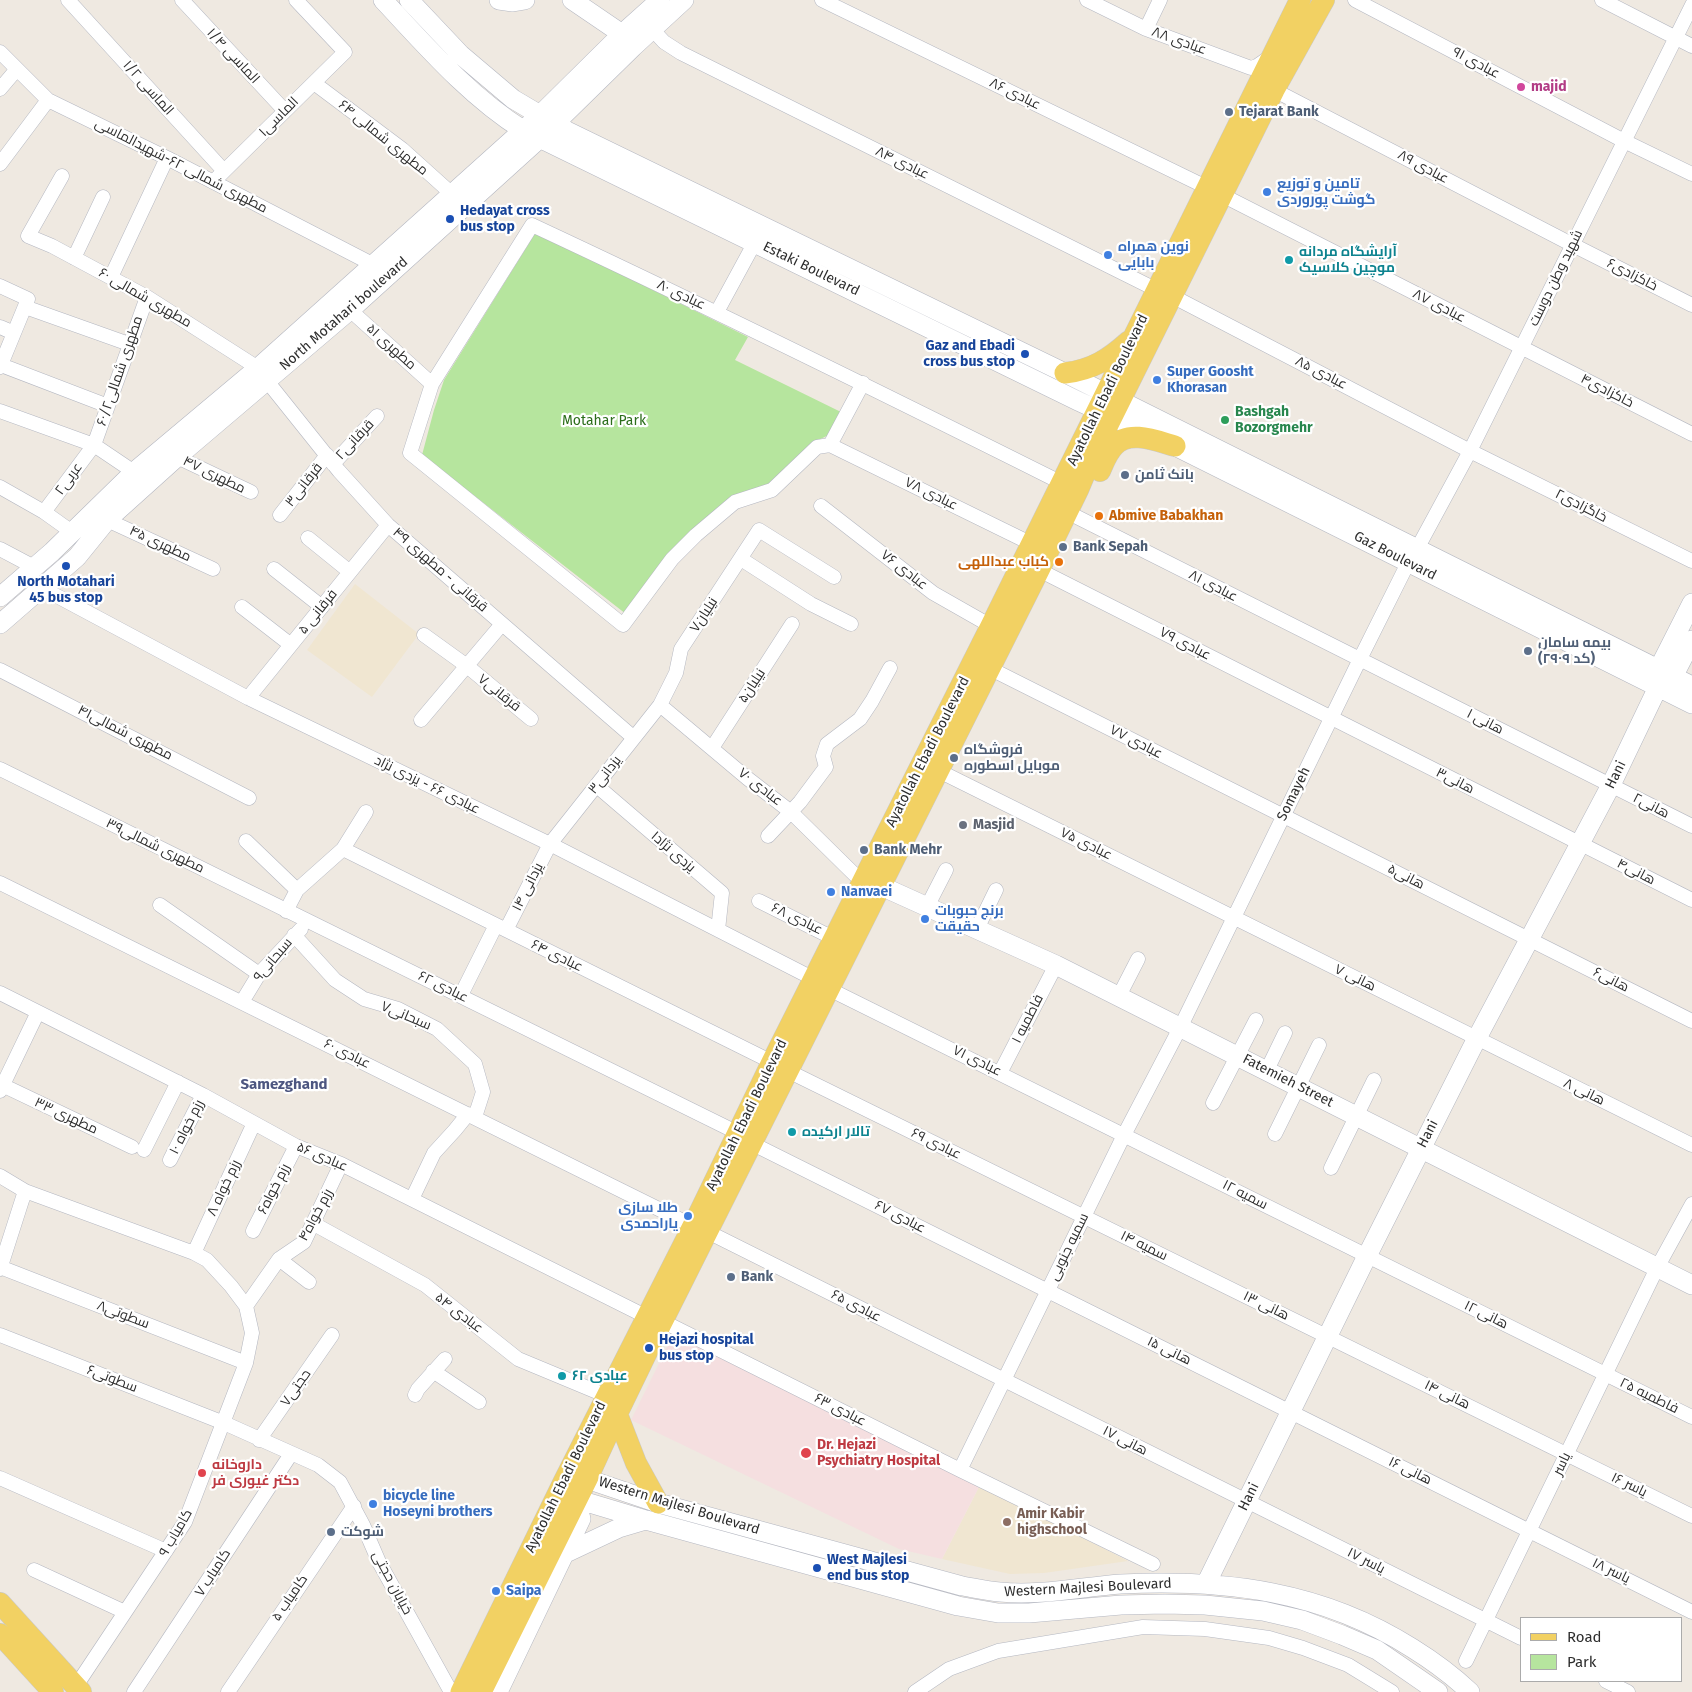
<!DOCTYPE html>
<html>
<head>
<meta charset="utf-8">
<style>
	body { margin:0 }
	#map { position:relative; width:1692px; height:1692px; overflow:hidden; background:#efe9e1; font-family:"Fira Sans",sans-serif }
	canvas { display:block }
	.legend { position:absolute; left:1520px; top:1617px; width:162px; height:65px; box-sizing:border-box; background:#fff; border:1px solid #ababab; margin:0; padding:6px 9px; list-style:none; font-size:15px; color:#2e2e2e }
	.legend li { display:flex; align-items:center; gap:10px; height:25px }
	.legend b { width:25px; border:1px solid #ababab }
</style>
</head>
<body>
<div id="map">
<canvas width="1692" height="1692"></canvas>
<ul class="legend">
<li><b style="height:6px;background:#f2d163"></b>Road</li>
<li><b style="height:14px;background:#b6e59e"></b>Park</li>
</ul>
</div>
<script>
const context = document.querySelector('canvas').getContext('2d');
context.lineJoin = 'round';
function fillPath(path, color) { context.fillStyle = color; context.fill(path, 'evenodd'); }
function trace(path, color, width, dash) { context.strokeStyle = color; context.lineWidth = width; context.lineCap = dash ? 'butt' : 'round'; context.setLineDash(dash || []); context.stroke(path); }
function label(font, color, halo, rows, align = 'center') {
  context.font = font + ' "Fira Sans",Cairo,sans-serif'; context.lineWidth = 4.5; context.setLineDash([]); context.textBaseline = 'middle'; context.strokeStyle = halo; context.fillStyle = color; for (const [text, x, y, turn = 0] of rows) {
    context.save(); context.translate(x, y); context.rotate((+turn || 0) * Math.PI / 180); context.textAlign = isNaN(turn) ? turn : align; if (halo) context.strokeText(text, 0, 0); context.fillText(text, 0, 0); context.restore();
  }
}
fillPath(new Path2D(`
	M 355,584 L 419,634 L 372,697 L 307,650 Z
	M 980,1485 L 1128,1561 L 1044,1573 L 1010,1574 L 942,1559 Z`), '#f0e6d1');
fillPath(new Path2D(`
	M 673,1335 L 980,1485 L 942,1559 L 899,1549 L 631,1420 Z`), '#f5dfe0');
fillPath(new Path2D(`
	M 536,232 L 748,337 L 735,360 L 843,413 L 831,434 L 814,442 L 773,483 L 737,495 L 626,614 L 422,455 L 434,410 L 444,380 Z`), '#b6e59e');
const street = new Path2D(`
	M 68,0 L 224,171
	M 182,0 L 285,111
	M 822,0 L 1208,188
	M 1087,0 L 1146,29 L 1251,68 L 1257,66 L 1270,57
	M 1355,0 L 1624,141 L 1692,174
	M 1602,0 L 1692,46
	M 652,29 L 664,42 L 681,53 L 1157,290
	M 1146,29 L 1160,0
	M 0,52 L 48,100 L 167,158 L 374,265
	M 314,83 L 402,149 L 452,194
	M 0,89 L 17,69
	M 1274,90 L 1573,245 L 1692,305
	M 0,164 L 48,100
	M 62,176 L 28,236 L 52,246 L 147,297 L 258,368
	M 213,182 L 345,52 L 296,0
	M 1222,195 L 1692,434
	M 74,258 L 103,197
	M 111,277 L 167,158
	M 0,286 L 28,299 L 0,367
	M 1172,296 L 1470,451 L 1692,561
	M 25,307 L 129,344
	M 350,310 L 432,384
	M 717,312 L 755,242
	M 0,327 L 14,333
	M 1,365 L 108,406
	M 267,381 L 339,471 L 388,525 L 634,738
	M 863,383 L 830,445 L 817,447 L 772,490 L 735,502 L 696,535 L 672,559 L 623,625 L 410,453 L 432,384 L 532,225 C 710,308 886,395 1062,483
	M 0,411 L 94,445 L 134,472
	M 830,445 L 1032,544
	M 172,452 L 177,457 L 251,492
	M 333,464 L 377,416
	M 0,487 L 44,512 L 72,532
	M 821,506 L 933,593 L 991,626
	M 44,512 L 94,445 L 147,297
	M 1067,512 L 1692,826
	M 280,515 L 327,455
	M 107,520 L 213,569
	M 308,538 L 350,572
	M 0,549 L 34,567
	M 1417,549 L 1470,451 L 1692,5
	M 741,559 L 811,604 L 851,624
	M 274,569 L 322,607
	M 1039,570 L 1692,900
	M 42,588 L 248,698 L 550,844 L 814,979
	M 242,607 L 291,645
	M 424,635 L 467,666 L 531,719
	M 989,668 L 1692,1021
	M 0,670 L 249,798
	M 248,698 L 388,525
	M 660,705 L 747,778 L 791,812 L 855,875
	M 421,720 L 502,624
	M 712,748 L 792,624
	M 0,769 L 738,1133
	M 939,771 L 1692,1145
	M 597,786 L 722,893 L 718,930
	M 768,836 L 800,802 L 826,767 L 823,756 L 827,744 L 860,719 L 872,701 L 890,668
	M 246,841 L 297,890
	M 343,849 L 772,1062
	M 0,883 L 693,1226
	M 759,901 L 835,939
	M 160,905 L 259,974
	M 927,907 L 946,870
	M 286,911 L 297,890 L 343,849 L 366,812
	M 977,929 L 996,890
	M 506,930 L 550,844 L 660,705 L 676,673 L 681,649 L 759,530 L 834,577
	M 294,935 L 335,980 L 364,999 L 398,1009 L 437,1029 L 475,1064 L 483,1092 L 475,1117
	M 829,989 L 1692,1417
	M 0,993 L 203,1095 L 296,1146 L 341,1164 L 647,1317
	M 461,995 L 496,925
	M 1119,996 L 1138,959
	M 242,1002 L 259,974 L 301,929
	M 1267,1070 L 1285,1033
	M 788,1071 L 1692,1516
	M 1000,1073 L 1056,965
	M 0,1084 L 132,1147
	M 0,1091 L 38,1012
	M 1213,1103 L 1256,1020
	M 1275,1134 L 1319,1045
	M 753,1144 L 1692,1612
	M 144,1150 L 178,1082
	M 170,1160 L 203,1095
	M 1331,1168 L 1374,1080
	M 0,1176 L 25,1191 L 194,1253 L 207,1260 L 231,1286 L 246,1306 L 252,1333 L 246,1363 L 185,1522 L 76,1686
	M 412,1199 L 434,1153 L 455,1130 L 468,1114
	M 314,1224 L 425,1285 L 518,1359 L 607,1396
	M 253,1231 L 296,1146
	M 708,1232 L 1521,1638
	M 194,1253 L 254,1123
	M 279,1259 L 309,1282
	M 0,1267 L 246,1363
	M 0,1269 L 25,1191
	M 246,1306 L 279,1259 L 304,1242 L 341,1164
	M 662,1321 L 960,1470 L 1153,1564
	M 0,1335 L 224,1423 L 318,1465 L 340,1482 L 363,1525 L 379,1562 L 451,1692
	M 433,1371 L 479,1402
	M 415,1395 L 418,1389 L 445,1359
	M 259,1440 L 332,1335
	M 960,1470 L 1124,1135 L 1181,1026 L 1360,659 L 1408,563
	M 0,1478 L 166,1551
	M 34,1570 L 125,1612
	M 1466,1661 L 1657,1268 L 1692,1204
	M 1606,1681 L 1628,1692
	M 134,1692 L 291,1454
	M 228,1692 L 354,1506
	M 915,1692 L 949,1669 L 998,1651 L 1143,1627 L 1205,1629 L 1269,1638 L 1303,1648 L 1348,1665 L 1392,1692`);
const secondary = new Path2D(`
	M 383,0 C 426,46 469,96 523,130 L 1078,401 L 1175,446 L 1692,704
	M 409,0 L 461,55 L 513,99 L 567,131 L 1065,373 L 1692,686
	M 499,0 L 513,2 L 525,0
	M 572,0 L 622,34 L 629,42
	M 0,597 L 52,552 L 134,472 L 258,368 L 452,194 L 540,115 L 622,34 L 660,0
	M 0,624 L 77,557 L 107,520 L 177,457 L 350,310 L 540,138 L 633,47 L 684,0
	M 1663,684 L 1673,677 L 1692,640
	M 881,886 L 1056,965 L 1692,1285
	M 566,1553 L 619,1528 L 646,1520
	M 1206,1584 L 1367,1256 L 1477,1038 L 1611,785 L 1658,687 L 1658,670 L 1692,603
	M 498,1692 L 581,1519 L 576,1499
	M 1438,1692 L 1377,1650 L 1342,1635 L 1302,1620 L 1263,1611 L 1205,1605 L 1165,1604 L 1121,1605 L 1029,1613 L 998,1613 L 958,1606 L 646,1520 L 576,1499 L 564,1481 L 587,1479 L 658,1503 L 962,1586 C 974,1588 987,1591 1000,1592 C 1040,1596 1081,1587 1121,1584 C 1226,1579 1322,1591 1412,1648 C 1433,1661 1452,1675 1470,1692`);
const primary = new Path2D(`
	M 1065,373 C 1092,370 1109,359 1129,341
	M 1100,471 C 1104,462 1107,453 1114,446 C 1129,429 1157,441 1175,446
	M 617,1414 L 636,1463 L 658,1503
	M 0,1603 L 81,1692
	M 0,1634 L 53,1692
	M 461,1692 L 564,1481 L 693,1226 L 772,1062 L 991,626 L 1300,0
	M 481,1692 L 587,1479 L 617,1414 L 649,1348 L 1039,570 L 1078,490 L 1091,459 L 1274,90 L 1324,0`);
trace(street, '#b4b7c1', 15);
trace(secondary, '#b4b7c1', 20);
trace(primary, '#c9c9c9', 22);
trace(street, '#fff', 14);
trace(secondary, '#fff', 19);
trace(primary, '#f2d163', 21);
for (const [x, y, r, color] of [
	[1521,87,5,"#d1479c"],
	[1229,112,5,"#5c6f8a"],
	[1267,192,5,"#3f7fe0"],
	[450,219,5,"#1a4fb4"],
	[1108,255,5,"#3f7fe0"],
	[1289,260,5,"#0f9aa8"],
	[1025,354,5,"#1a4fb4"],
	[1157,380,5,"#3f7fe0"],
	[1225,420,5,"#2e9e5b"],
	[1125,475,5,"#5c6f8a"],
	[1099,516,5,"#e8710a"],
	[1063,547,5,"#5c6f8a"],
	[1059,562,5,"#e8710a"],
	[66,566,5,"#1a4fb4"],
	[1528,651,5,"#5c6f8a"],
	[954,758,5,"#5c6f8a"],
	[963,825,5,"#6b7280"],
	[864,850,5,"#5c6f8a"],
	[831,892,5,"#3f7fe0"],
	[925,919,5,"#3f7fe0"],
	[792,1132,5,"#0f9aa8"],
	[688,1216,5,"#3f7fe0"],
	[731,1277,5,"#5c6f8a"],
	[649,1348,5,"#1a4fb4"],
	[562,1376,5,"#0f9aa8"],
	[806,1453,6,"#e0444e"],
	[202,1473,5,"#e0444e"],
	[373,1504,5,"#3f7fe0"],
	[1007,1522,5,"#8d6e63"],
	[331,1532,5,"#5c6f8a"],
	[817,1568,5,"#1a4fb4"],
	[496,1591,5,"#3f7fe0"]
]) { const dot = new Path2D(); dot.arc(x, y, r, 0, 2 * Math.PI); context.fillStyle = color; context.fill(dot); trace(dot, '#fff', 2); }
label('14px', '#2e2e2e', '#fff', [
	["عبادی ۸۸",1179,41,20],
	["الماسی ۱/۴",233,56,47],
	["عبادی ۹۱",1476,63,28],
	["الماسی ۱/۲",148,88,48],
	["عبادی ۸۶",1015,94,26],
	["الماسی۱",279,117,-45],
	["مطهری شمالی ۶۴",383,138,39],
	["عبادی ۸۴",902,163,26],
	["مطهری شمالی ۶۲-شهیدالماسی",181,166,27],
	["عبادی ۸۹",1423,167,28],
	["Estaki Boulevard",811,269,26],
	["خاکزادی۶",1632,275,27],
	["شهید وطن دوست",1556,278,-64],
	["عبادی ۸۰",681,295,25],
	["مطهری شمالی ۶۰",145,298,30],
	["عبادی ۸۷",1439,306,27],
	["North Motahari boulevard",344,314,-41],
	["مطهری ۵۱",391,347,42],
	["مطهری شمالی۶۰/۲",120,371,-71],
	["عبادی ۸۵",1321,373,27],
	["Ayatollah Ebadi Boulevard",1108,390,-64],
	["خاکزادی۴",1607,391,27],
	["قرقانی۲",355,440,-47],
	["مطهری ۴۷",214,475,26],
	["عربی۲",69,479,-54],
	["قرقانی۳",304,485,-52],
	["عبادی ۷۸",931,494,26],
	["خاگزادی۲",1581,506,27],
	["مطهری ۴۵",160,544,25],
	["Gaz Boulevard",1395,556,27],
	["قرقانی - مطهری ۴۹",440,570,41],
	["عبادی ۷۶",904,570,38],
	["عبادی ۸۱",1213,586,27],
	["فرقانی ۵",318,612,-51],
	["نیلیان۷",704,615,-57],
	["عبادی ۷۹",1185,644,27],
	["نیلیان۵",752,686,-57],
	["قرقانی۷",499,693,39],
	["هانی ۱",1485,722,27],
	["مطهری شمالی۴۱",125,733,27],
	["عبادی ۷۷",1136,742,27],
	["Ayatollah Ebadi Boulevard",928,752,-63],
	["یزدانی۳",605,775,-52],
	["Hani",1616,775,-64],
	["هانی۳",1455,781,27],
	["عبادی ۶۶ - یزدی نژاد",427,785,26],
	["عبادی ۷۰",760,787,38],
	["Somayeh",1294,794,-64],
	["هانی۲",1651,806,27],
	["عبادی ۷۵",1086,844,26],
	["مطهری شمالی۳۹",155,846,26],
	["یزدی نژاد۱",673,852,41],
	["هانی۴",1636,872,27],
	["هانی۵",1406,877,27],
	["یزدانی ۱۴",528,887,-63],
	["عبادی ۶۸",797,919,26],
	["عبادی ۶۴",557,956,26],
	["سبحانی۹",273,960,-50],
	["هانی ۷",1355,978,26],
	["هانی۶",1611,980,27],
	["عبادی ۶۲",443,987,26],
	["سبحانی۷",406,1016,23],
	["فاطمیه ۱",1028,1019,-63],
	["عبادی ۶۰",347,1054,26],
	["عبادی ۷۱",977,1061,26],
	["Fatemieh Street",1288,1081,27],
	["هانی ۸",1584,1092,26],
	["Ayatollah Ebadi Boulevard",747,1115,-64],
	["مطهری ۳۳",66,1116,25],
	["رزم خواه ۱۰",187,1127,-63],
	["Hani",1428,1134,-63],
	["عبادی ۶۹",936,1144,26],
	["عبادی ۵۶",322,1157,23],
	["رزم خواه ۸",224,1188,-65],
	["رزم خواه۶",274,1189,-63],
	["سمیه ۱۲",1245,1195,27],
	["رزم خواه۴",316,1215,-62],
	["عبادی ۶۷",900,1217,27],
	["سمیه ۱۴",1144,1246,26],
	["سمیه جنوبی",1069,1247,-64],
	["عبادی ۶۵",856,1306,27],
	["هانی ۱۳",1266,1306,26],
	["عبادی ۵۴",459,1313,38],
	["سطوتی۸",123,1315,21],
	["هانی ۱۲",1486,1315,26],
	["هانی ۱۵",1169,1351,26],
	["سطوتی۶",112,1379,21],
	["حجتی۷",296,1388,-55],
	["هانی ۱۴",1447,1395,26],
	["فاطمیه ۲۵",1649,1396,26],
	["عبادی ۶۳",840,1410,27],
	["هانی ۱۷",1125,1441,27],
	["یاسر",1562,1464,-64],
	["هانی ۱۶",1410,1471,26],
	["Ayatollah Ebadi Boulevard",566,1477,-64],
	["یاسر ۱۶",1629,1485,26],
	["Hani",1249,1497,-64],
	["Western Majlesi Boulevard",679,1506,17],
	["کامیاب ۹",176,1533,-60],
	["یاسر ۱۷",1366,1561,27],
	["یاسر ۱۸",1611,1571,26],
	["کامیاب ۷",213,1573,-57],
	["خیابان حجتی",392,1583,62],
	["Western Majlesi Boulevard",1088,1588,-3],
	["کامیاب ۵",290,1598,-56]
]);
label('bold 14px', '#b23c85', '#fff', [
	["majid",1531,87]
], 'left');
label('bold 14px', '#4e5e75', '#fff', [
	["Tejarat Bank",1239,112],
	["بانک ثامن",1135,475],
	["Bank Sepah",1073,547],
	["بیمه سامان",1538,643],
	["(کد ۲۹۰۹)",1538,659],
	["فروشگاه",964,750],
	["موبایل اسطوره",964,766],
	["Bank Mehr",874,850],
	["Bank",741,1277],
	["شوكت",341,1532]
], 'left');
label('bold 14px', '#366cbe', '#fff', [
	["تامین و توزیع",1277,184],
	["گوشت پوروردی",1277,200],
	["نوین همراه",1118,247],
	["بابایی",1118,263],
	["Super Goosht",1167,372],
	["Khorasan",1167,388],
	["Nanvaei",841,892],
	["برنج حبوبات",935,911],
	["حقیقت",935,927],
	["طلا سازی",678,1208,"right"],
	["یاراحمدی",678,1224,"right"],
	["bicycle line",383,1496],
	["Hoseyni brothers",383,1512],
	["Saipa",506,1591]
], 'left');
label('bold 14px', '#164399', '#fff', [
	["Hedayat cross",460,211],
	["bus stop",460,227],
	["Gaz and Ebadi",1015,346,"right"],
	["cross bus stop",1015,362,"right"],
	["North Motahari",66,582,"center"],
	["45 bus stop",66,598,"center"],
	["Hejazi hospital",659,1340],
	["bus stop",659,1356],
	["West Majlesi",827,1560],
	["end bus stop",827,1576]
], 'left');
label('bold 14px', '#0d838f', '#fff', [
	["آرایشگاه مردانه",1299,252],
	["موچین کلاسیک",1299,268],
	["تالار ارکیده",802,1132],
	["عبادی ۶۲",572,1376]
], 'left');
label('bold 14px', '#27864d', '#fff', [
	["Bashgah",1235,412],
	["Bozorgmehr",1235,428]
], 'left');
label('14px', '#2c6e1b', '#fff', [
	["Motahar Park",604,421]
]);
label('bold 14px', '#c56008', '#fff', [
	["Abmive Babakhan",1109,516],
	["کباب عبداللهی",1049,562,"right"]
], 'left');
label('bold 14px', '#5b616d', '#fff', [
	["Masjid",973,825]
], 'left');
label('bold 14px', '#be3a42', '#fff', [
	["Dr. Hejazi",817,1445],
	["Psychiatry Hospital",817,1461],
	["داروخانه",212,1465],
	["دکتر غیوری فر",212,1481]
], 'left');
label('bold 14px', '#785e54', '#fff', [
	["Amir Kabir",1017,1514],
	["highschool",1017,1530]
], 'left');
label('bold 15px', '#4d5680', '#fff', [
	["Samezghand",284,1085]
]);
</script>
</body>
</html>
